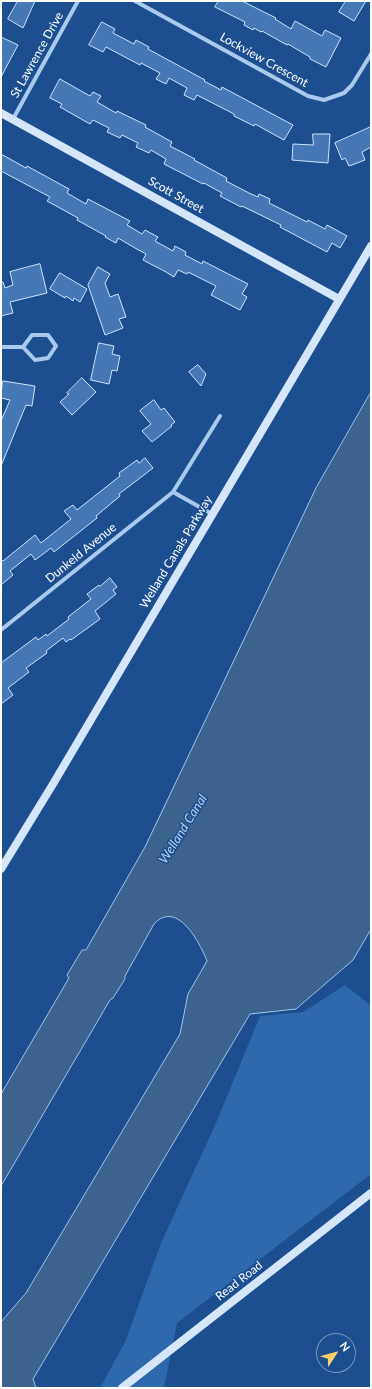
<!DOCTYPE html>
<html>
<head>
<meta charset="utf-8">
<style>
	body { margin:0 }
	#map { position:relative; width:372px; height:1389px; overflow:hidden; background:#1b4f8f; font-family:Lato,sans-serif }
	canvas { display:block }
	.frame { position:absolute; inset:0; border:2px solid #fff; pointer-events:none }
	.north { position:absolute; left:316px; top:1333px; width:40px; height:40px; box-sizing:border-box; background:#1b4f8f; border:1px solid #7695bc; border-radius:50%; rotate:54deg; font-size:11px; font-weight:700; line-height:16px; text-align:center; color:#fff }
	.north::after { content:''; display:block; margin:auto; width:14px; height:18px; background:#ffd166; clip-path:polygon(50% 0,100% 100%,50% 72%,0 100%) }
</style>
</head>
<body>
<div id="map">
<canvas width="372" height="1389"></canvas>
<div class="frame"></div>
<div class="north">N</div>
</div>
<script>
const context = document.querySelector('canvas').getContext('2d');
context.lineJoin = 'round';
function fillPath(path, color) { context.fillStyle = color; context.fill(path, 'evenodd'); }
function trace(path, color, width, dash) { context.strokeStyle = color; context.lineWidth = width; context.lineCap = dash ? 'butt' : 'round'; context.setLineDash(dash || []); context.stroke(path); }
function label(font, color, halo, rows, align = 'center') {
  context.font = font + ' Lato,sans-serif'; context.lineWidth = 3; context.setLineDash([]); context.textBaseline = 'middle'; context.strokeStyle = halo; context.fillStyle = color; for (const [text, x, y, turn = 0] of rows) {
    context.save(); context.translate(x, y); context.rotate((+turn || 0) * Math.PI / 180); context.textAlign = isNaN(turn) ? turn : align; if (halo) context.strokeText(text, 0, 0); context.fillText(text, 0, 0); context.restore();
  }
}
fillPath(new Path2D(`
	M 345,985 L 371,1006 L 371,1174 L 177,1323 L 164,1388 L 100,1388 L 125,1342 L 161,1243 L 216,1123 L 260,1016 L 303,1012 Z`), '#2e69ad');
const water = new Path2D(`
	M 371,392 L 371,929 L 353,960 L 296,1009 L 250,1014 L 33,1379 L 36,1388 L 1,1388 L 1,1322 L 26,1293 L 180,1034 L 188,994 L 207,961 C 200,943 177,899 154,924 L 125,976 L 125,979 L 113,998 L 110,1000 L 1,1186 L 1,1094 L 69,978 L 67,975 L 82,950 L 86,950 L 145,847 L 316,488 Z`);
fillPath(water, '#3c6290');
trace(water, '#9cc4f0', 1);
const building = new Path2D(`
	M 18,1 L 35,1 L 23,28 L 8,19 Z
	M 219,1 L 242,1 L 276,18 L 275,19 L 291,29 L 295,21 L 322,36 L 325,30 L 341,38 L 326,67 L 310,59 L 310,57 L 288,44 L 287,45 L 262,31 L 261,32 L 254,28 L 253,30 L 244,25 L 245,22 L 215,7 Z
	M 346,1 L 366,1 L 354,21 L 339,12 Z
	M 102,22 L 115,29 L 113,33 L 134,44 L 136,40 L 149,47 L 148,49 L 205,80 L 204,81 L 221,90 L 222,87 L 293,125 L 284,140 L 255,124 L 254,126 L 234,116 L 234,114 L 197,95 L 194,100 L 184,95 L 187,88 L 169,78 L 166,84 L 156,79 L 160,73 L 141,63 L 140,65 L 106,47 L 103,52 L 89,45 Z
	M 1,37 L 18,45 L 1,77 Z
	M 60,79 L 90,96 L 93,92 L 101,96 L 97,102 L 116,113 L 117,111 L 146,125 L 145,127 L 172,142 L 170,146 L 195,159 L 194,160 L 227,178 L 226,181 L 249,193 L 258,197 L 259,194 L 270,199 L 269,203 L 307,222 L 308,220 L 325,229 L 327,225 L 347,236 L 340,248 L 332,243 L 327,252 L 280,227 L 281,225 L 242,206 L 241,207 L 220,196 L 222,193 L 204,183 L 203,184 L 164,164 L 166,159 L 151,150 L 149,153 L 136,147 L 138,143 L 122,135 L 120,138 L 107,132 L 109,128 L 93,120 L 90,124 L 60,107 L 62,104 L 50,98 Z
	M 371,127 L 371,147 L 362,152 L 365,160 L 349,166 L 345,158 L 342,160 L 335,143 Z
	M 313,134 L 330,134 L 328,163 L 292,160 L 293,144 L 313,145 Z
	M 1,154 L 26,168 L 27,166 L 69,189 L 67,193 L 86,204 L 88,199 L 130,221 L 127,225 L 142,234 L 145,230 L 158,237 L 155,241 L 173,251 L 175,246 L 186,252 L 185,255 L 202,264 L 203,261 L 248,284 L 242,294 L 247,297 L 240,310 L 211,295 L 216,286 L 188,272 L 187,274 L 178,270 L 174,277 L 166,272 L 143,260 L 146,254 L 135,248 L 118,238 L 116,243 L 105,237 L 106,236 L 77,220 L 78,218 L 47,201 L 50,197 L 1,171 Z
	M 40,264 L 47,293 L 10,302 L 13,313 L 1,316 L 1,282 L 3,282 L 5,288 L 13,285 L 10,272 Z
	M 98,267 L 110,274 L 105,283 L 110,297 L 118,294 L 126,317 L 119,319 L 123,328 L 105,335 L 88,285 Z
	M 60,273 L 87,289 L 80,302 L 74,298 L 73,301 L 66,296 L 65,298 L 50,289 Z
	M 99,343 L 114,346 L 112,354 L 120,356 L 117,371 L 112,370 L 109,384 L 91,380 Z
	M 198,365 L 206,374 L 201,386 L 189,372 Z
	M 82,378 L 96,392 L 72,415 L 60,402 L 69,394 L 67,393 Z
	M 3,381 L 35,386 L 32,406 L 26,405 L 1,466 L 1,421 L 10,400 L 1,398 Z
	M 154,400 L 161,410 L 164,408 L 175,422 L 171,425 L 172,426 L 152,442 L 142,431 L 151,424 L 140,411 Z
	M 145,458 L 153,468 L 119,494 L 120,496 L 96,516 L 97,518 L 54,552 L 51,548 L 35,560 L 31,554 L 10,571 L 13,575 L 1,585 L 1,559 L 3,561 L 35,535 L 41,543 L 71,519 L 64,511 L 73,505 L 77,510 L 120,476 L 119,473 L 137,460 L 139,463 Z
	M 110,578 L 117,587 L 113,590 L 116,594 L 95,611 L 100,619 L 71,640 L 70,639 L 66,642 L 63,638 L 46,651 L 47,653 L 26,668 L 29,672 L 8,688 L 13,695 L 1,704 L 1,663 L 36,637 L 38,640 L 46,634 L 47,636 L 69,619 L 68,617 L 91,599 L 87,594 L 99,585 L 100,586 Z`);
fillPath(building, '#4478b7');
trace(building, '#cfe3fa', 1);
trace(new Path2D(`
	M 135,1 L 308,96 L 324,100 L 344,93 L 352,85 L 371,54
	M 13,119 L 78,1
	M 1,347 L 23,347 L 35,360 L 48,358 L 56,346 L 48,335 L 32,335 L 23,347
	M 173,492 L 212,514
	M 1,630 L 173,492 L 220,416`), '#a9c9ee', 4);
trace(new Path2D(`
	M 1,113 L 339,299
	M 1,869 L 53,784 L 371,246
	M 122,1388 L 371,1193`), '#d6e6fa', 8);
label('12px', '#fff', '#1b4f8f', [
	["St Lawrence Drive",37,55,-61],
	["Lockview Crescent",264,60,29],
	["Scott Street",176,195,29],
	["Welland Canals Parkway",176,552,-59],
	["Dunkeld Avenue",81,553,-39],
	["Read Road",239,1281,-38]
]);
label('italic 13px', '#b5d3f5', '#1b4f8f', [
	["Welland Canal",183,829,-58]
]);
</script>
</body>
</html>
